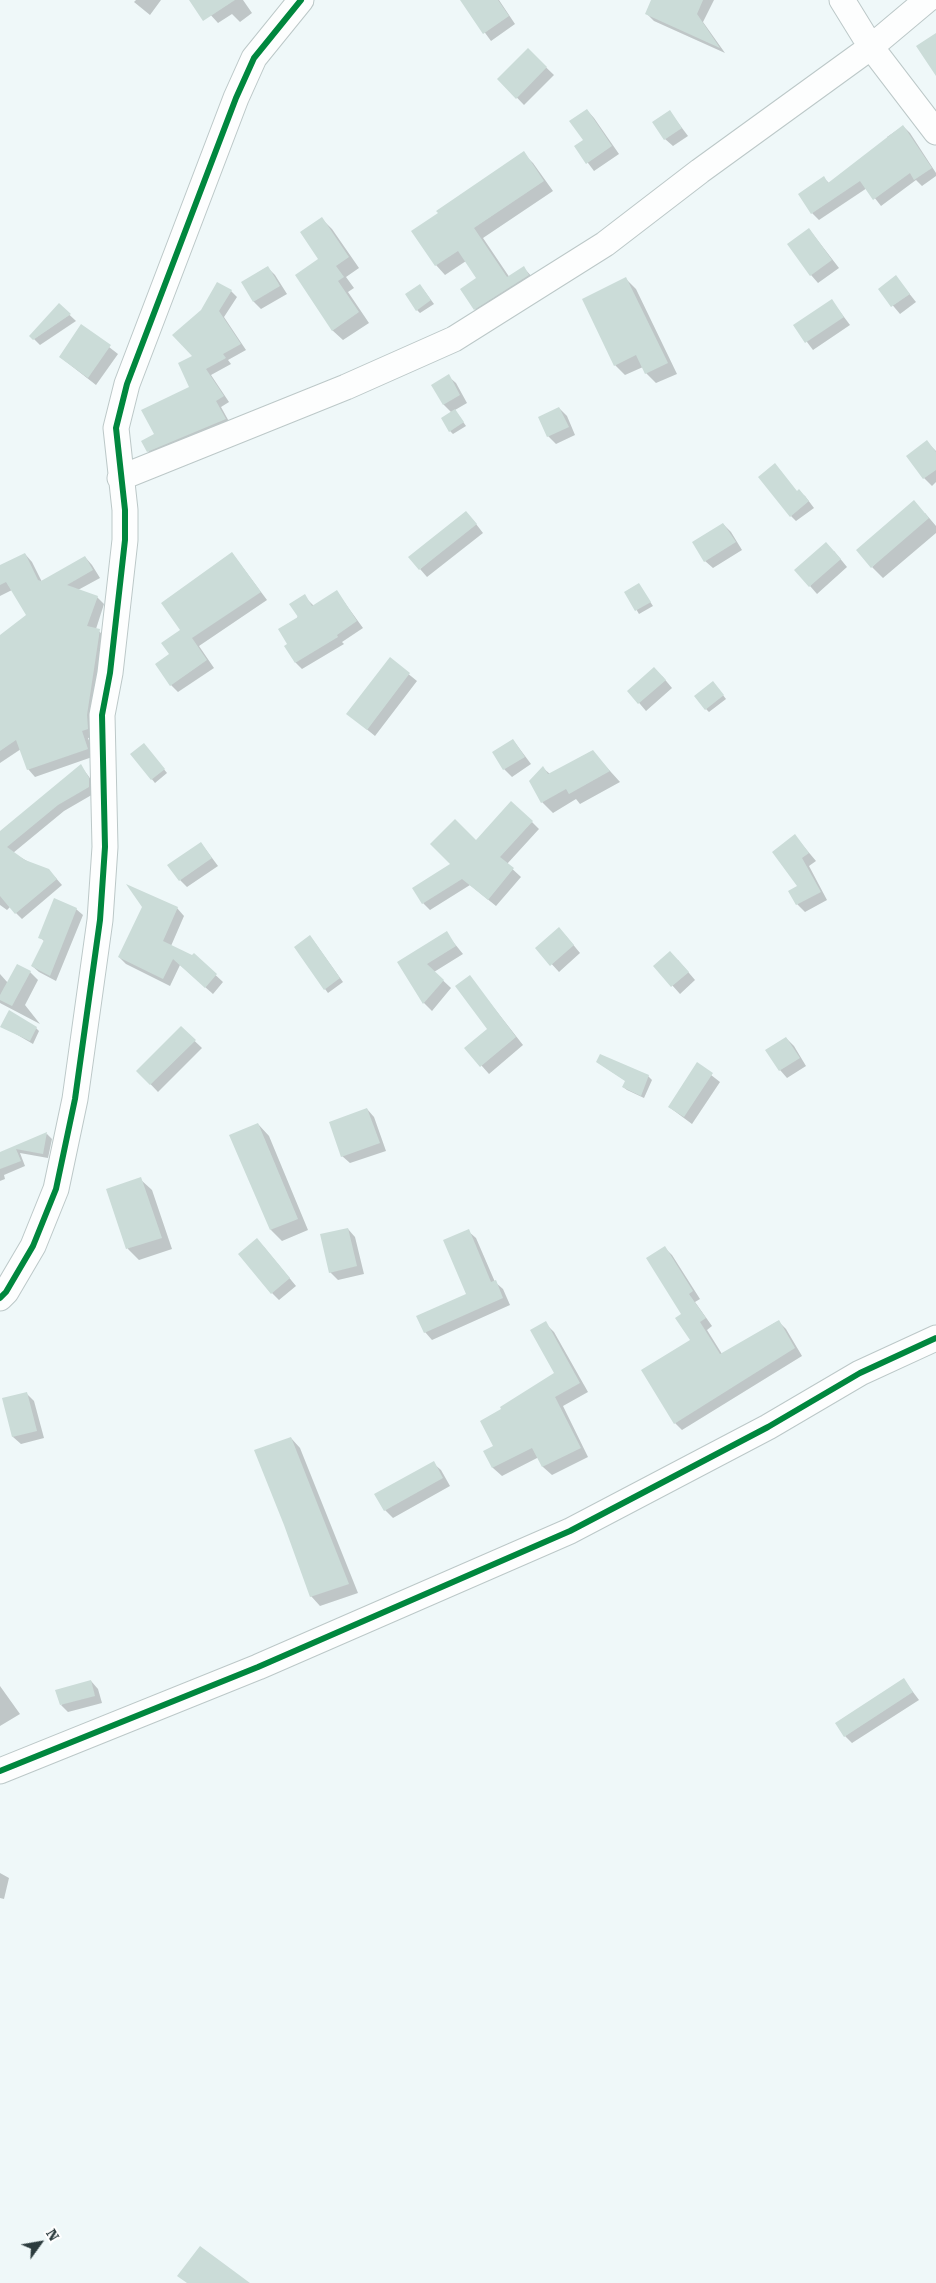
<!DOCTYPE html>
<html>
<head>
<meta charset="utf-8">
<style>
	body { margin:0 }
	#map { position:relative; width:936px; height:2283px; overflow:hidden; background:#eff8f9; font-family:"Roboto Serif",serif }
	canvas { display:block }
	.north { position:absolute; left:15px; top:2218px; width:50px; height:50px; -webkit-text-stroke:4px #fff; paint-order:stroke; rotate:58deg; font-size:14px; font-weight:700; line-height:20px; text-align:center; color:#2c3c3e }
	.north::after { content:''; display:block; margin:auto; width:18px; height:22px; background:#2c3c3e; clip-path:polygon(50% 0,100% 100%,50% 72%,0 100%) }
</style>
</head>
<body>
<div id="map">
<canvas width="936" height="2283"></canvas>
<div class="north">N</div>
</div>
<script>
const context = document.querySelector('canvas').getContext('2d');
context.lineJoin = 'round';
function fillPath(path, color) { context.fillStyle = color; context.fill(path, 'evenodd'); }
function trace(path, color, width, dash) { context.strokeStyle = color; context.lineWidth = width; context.lineCap = dash ? 'butt' : 'round'; context.setLineDash(dash || []); context.stroke(path); }
fillPath(new Path2D(`
	M 136,0 L 161,0 L 150,15 L 134,2 Z
	M 197,0 L 243,0 L 252,13 L 240,22 L 232,14 L 218,23 Z
	M 461,0 L 499,0 L 515,24 L 491,41 Z
	M 653,0 L 714,0 L 703,22 L 725,53 L 654,21 L 647,14 Z
	M 528,50 L 554,75 L 524,105 L 499,79 Z
	M 587,110 L 594,118 L 619,154 L 594,171 L 576,147 L 585,141 Z
	M 670,112 L 688,136 L 673,146 L 665,139 Z
	M 903,126 L 910,133 L 936,173 L 936,176 L 922,186 L 916,180 L 881,206 L 867,188 L 819,220 L 812,213 L 824,178 L 829,183 L 888,140 L 887,137 Z
	M 523,153 L 533,163 L 553,191 L 483,238 L 510,278 L 524,268 L 533,278 L 484,319 L 475,309 L 478,279 L 466,261 L 445,275 L 436,265 Z
	M 322,219 L 332,229 L 359,268 L 346,277 L 354,288 L 348,292 L 369,323 L 343,340 L 332,330 L 320,259 Z
	M 809,229 L 839,268 L 818,283 L 811,275 Z
	M 267,267 L 275,275 L 287,294 L 261,309 L 254,302 L 243,282 Z
	M 896,277 L 916,302 L 900,314 L 879,289 Z
	M 626,279 L 636,289 L 677,374 L 656,383 L 646,373 L 643,367 L 625,375 L 615,365 Z
	M 423,289 L 434,304 L 420,313 L 417,310 Z
	M 231,291 L 237,297 L 224,317 L 246,350 L 228,360 L 231,364 L 211,375 L 229,402 L 221,407 L 231,425 L 154,457 L 148,451 L 156,434 L 191,387 L 202,311 Z
	M 832,301 L 850,325 L 813,350 L 795,326 Z
	M 59,305 L 76,321 L 40,345 L 31,336 Z
	M 82,326 L 118,354 L 96,385 L 60,357 Z
	M 448,376 L 456,383 L 467,403 L 455,410 L 466,426 L 453,434 L 450,431 L 452,413 L 444,405 L 433,385 Z
	M 559,408 L 567,416 L 575,435 L 556,444 L 548,436 Z
	M 927,442 L 936,451 L 936,482 L 932,486 L 924,478 Z
	M 798,492 L 805,496 L 814,508 L 796,521 L 791,516 Z
	M 925,513 L 936,526 L 936,533 L 883,578 L 872,567 Z
	M 473,520 L 483,533 L 427,577 L 420,569 Z
	M 723,524 L 731,532 L 742,550 L 713,568 L 705,561 Z
	M 834,551 L 847,567 L 817,594 L 810,586 Z
	M 232,553 L 267,600 L 199,646 L 214,668 L 178,692 L 171,685 L 170,655 L 182,630 Z
	M 25,554 L 32,562 L 42,582 L 85,557 L 92,565 L 100,578 L 78,590 L 97,597 L 104,604 L 96,629 L 107,638 L 95,737 L 88,738 L 95,756 L 35,777 L 28,769 L 21,749 L 0,763 L 0,637 L 28,616 L 12,590 L 0,596 L 0,567 Z
	M 639,585 L 653,606 L 639,614 L 626,592 Z
	M 337,592 L 363,628 L 342,642 L 344,644 L 302,669 L 296,663 L 289,644 L 304,596 L 314,606 Z
	M 390,659 L 417,681 L 375,736 L 348,714 Z
	M 662,676 L 672,688 L 646,711 L 629,691 Z
	M 716,686 L 726,699 L 709,712 L 706,709 Z
	M 513,740 L 531,764 L 512,777 L 504,769 Z
	M 147,748 L 167,773 L 155,783 L 131,754 Z
	M 592,751 L 620,782 L 580,804 L 576,799 L 553,813 L 542,802 L 543,768 L 550,774 Z
	M 81,766 L 95,785 L 95,793 L 64,811 L 13,853 L 55,877 L 62,885 L 22,919 L 10,907 L 7,910 L 0,905 L 0,833 Z
	M 532,822 L 539,829 L 507,864 L 521,877 L 496,906 L 470,885 L 430,910 L 423,903 L 452,865 L 476,841 Z
	M 795,836 L 816,861 L 809,866 L 827,900 L 805,912 L 797,904 L 790,892 L 799,887 Z
	M 201,843 L 218,866 L 187,887 L 180,880 Z
	M 129,887 L 177,908 L 184,916 L 171,946 L 192,957 L 194,955 L 223,982 L 213,994 L 180,965 L 170,986 L 126,964 L 119,957 L 143,907 Z
	M 76,909 L 83,915 L 56,981 L 39,972 L 32,966 L 45,942 L 40,937 Z
	M 446,933 L 463,954 L 434,972 L 451,988 L 432,1011 L 424,1003 L 399,963 Z
	M 566,936 L 580,953 L 559,972 L 537,948 Z
	M 313,940 L 343,982 L 328,993 L 325,989 Z
	M 678,960 L 695,980 L 680,994 L 655,966 Z
	M 30,972 L 38,980 L 25,1005 L 40,1024 L 0,1003 L 0,974 L 8,983 Z
	M 469,976 L 523,1045 L 489,1074 L 466,1048 L 488,1029 Z
	M 2,1026 L 36,1028 L 39,1031 L 33,1044 Z
	M 181,1028 L 202,1048 L 158,1092 L 138,1071 Z
	M 786,1038 L 794,1046 L 806,1066 L 787,1078 L 780,1070 Z
	M 597,1062 L 648,1076 L 652,1080 L 644,1098 L 627,1090 L 623,1087 L 626,1081 Z
	M 697,1064 L 720,1082 L 692,1124 L 669,1107 Z
	M 367,1109 L 374,1117 L 386,1151 L 350,1163 L 342,1156 Z
	M 258,1124 L 269,1136 L 308,1230 L 282,1241 L 271,1230 Z
	M 47,1134 L 52,1139 L 48,1158 L 20,1153 L 25,1166 L 4,1175 L 5,1179 L 0,1181 L 0,1153 Z
	M 140,1179 L 152,1190 L 172,1249 L 139,1260 L 128,1249 L 107,1190 Z
	M 348,1229 L 355,1237 L 364,1274 L 338,1280 L 330,1272 Z
	M 468,1231 L 476,1238 L 495,1282 L 503,1289 L 510,1305 L 432,1340 L 425,1332 L 467,1294 Z
	M 264,1247 L 296,1286 L 279,1300 L 272,1293 Z
	M 665,1248 L 672,1255 L 700,1299 L 695,1302 L 712,1326 L 707,1330 L 722,1354 L 778,1321 L 786,1329 L 802,1356 L 682,1430 L 675,1423 L 692,1340 Z
	M 545,1323 L 554,1332 L 588,1392 L 563,1406 L 588,1457 L 552,1475 L 543,1467 L 539,1457 L 502,1476 L 493,1468 L 485,1452 L 495,1446 L 503,1410 L 555,1373 Z
	M 26,1393 L 34,1401 L 44,1438 L 21,1444 L 13,1437 Z
	M 291,1438 L 300,1448 L 358,1593 L 320,1606 L 311,1596 Z
	M 433,1463 L 441,1470 L 450,1486 L 393,1518 L 385,1510 Z
	M 904,1680 L 919,1700 L 852,1743 L 845,1736 Z
	M 91,1681 L 98,1689 L 102,1703 L 68,1712 L 61,1705 Z
	M 0,1686 L 20,1714 L 0,1726 Z
	M 0,1873 L 9,1878 L 4,1899 L 0,1898 Z`), '#0003');
fillPath(new Path2D(`
	M 189,0 L 235,0 L 203,21 Z
	M 460,0 L 498,0 L 509,16 L 483,34 Z
	M 651,0 L 703,0 L 697,14 L 720,48 L 645,14 Z
	M 936,33 L 936,76 L 916,46 Z
	M 528,48 L 547,67 L 516,99 L 497,79 Z
	M 587,109 L 612,146 L 586,164 L 574,146 L 583,140 L 569,121 Z
	M 670,110 L 682,128 L 664,140 L 652,122 Z
	M 903,125 L 932,168 L 914,180 L 910,173 L 873,200 L 860,181 L 811,214 L 798,194 L 824,176 L 828,183 Z
	M 524,151 L 544,181 L 474,228 L 507,277 L 524,266 L 529,275 L 474,310 L 460,289 L 476,278 L 458,251 L 435,266 L 411,231 L 438,213 L 436,211 Z
	M 322,217 L 349,257 L 336,266 L 344,277 L 338,281 L 359,312 L 332,331 L 295,275 L 318,259 L 300,232 Z
	M 809,228 L 832,260 L 810,276 L 787,244 Z
	M 268,266 L 280,286 L 253,302 L 241,282 Z
	M 896,275 L 910,294 L 891,307 L 878,289 Z
	M 626,277 L 668,363 L 645,374 L 636,355 L 614,366 L 582,299 Z
	M 217,282 L 232,290 L 219,311 L 241,344 L 223,354 L 226,358 L 206,369 L 224,396 L 216,401 L 226,419 L 147,452 L 141,441 L 154,434 L 141,410 L 189,387 L 178,363 L 192,356 L 172,335 L 201,310 Z
	M 420,284 L 431,300 L 416,311 L 405,294 Z
	M 832,299 L 844,317 L 805,343 L 793,325 Z
	M 59,303 L 71,314 L 33,340 L 29,336 Z
	M 81,324 L 111,345 L 88,378 L 59,357 Z
	M 449,374 L 460,395 L 443,405 L 431,385 Z
	M 559,407 L 569,427 L 547,437 L 538,417 Z
	M 455,409 L 464,422 L 449,432 L 441,418 Z
	M 927,440 L 936,452 L 936,470 L 923,479 L 906,456 Z
	M 775,463 L 797,491 L 799,489 L 809,501 L 790,517 L 758,477 Z
	M 914,500 L 929,518 L 871,568 L 856,550 Z
	M 466,511 L 477,524 L 419,570 L 408,557 Z
	M 723,523 L 736,542 L 704,562 L 692,542 Z
	M 826,542 L 841,559 L 809,587 L 794,570 Z
	M 232,552 L 261,592 L 192,638 L 207,660 L 170,686 L 155,664 L 169,654 L 161,643 L 180,630 L 161,603 Z
	M 25,553 L 38,580 L 41,581 L 85,556 L 93,570 L 67,585 L 98,596 L 87,626 L 100,629 L 87,715 L 88,729 L 82,731 L 88,749 L 27,770 L 16,740 L 0,751 L 0,635 L 26,615 L 6,582 L 0,585 L 0,565 Z
	M 639,583 L 651,602 L 635,611 L 624,592 Z
	M 337,590 L 357,621 L 337,635 L 338,637 L 295,663 L 284,646 L 287,644 L 278,629 L 298,617 L 289,604 L 305,594 L 312,606 Z
	M 390,657 L 410,673 L 367,730 L 346,714 Z
	M 654,667 L 666,680 L 638,704 L 627,691 Z
	M 713,681 L 724,695 L 705,710 L 694,696 Z
	M 513,739 L 525,757 L 503,770 L 492,752 Z
	M 144,743 L 165,769 L 151,780 L 130,754 Z
	M 593,750 L 610,771 L 569,794 L 566,789 L 541,803 L 529,781 L 543,766 L 548,774 Z
	M 81,764 L 89,778 L 89,787 L 58,805 L 7,847 L 25,860 L 49,869 L 57,879 L 15,914 L 0,896 L 0,831 Z
	M 511,801 L 533,821 L 500,857 L 514,868 L 488,900 L 462,879 L 422,904 L 412,888 L 450,864 L 430,844 L 455,819 L 476,840 Z
	M 795,834 L 809,853 L 802,858 L 821,892 L 796,905 L 788,891 L 797,886 L 772,852 Z
	M 201,842 L 212,858 L 179,881 L 167,865 Z
	M 126,884 L 178,907 L 163,941 L 192,955 L 194,953 L 217,974 L 205,988 L 173,959 L 163,979 L 118,957 L 142,907 Z
	M 54,898 L 77,908 L 50,976 L 31,966 L 44,940 L 38,938 Z
	M 559,927 L 574,945 L 550,966 L 535,948 Z
	M 447,931 L 456,946 L 427,964 L 444,980 L 423,1004 L 397,962 Z
	M 310,935 L 340,978 L 324,990 L 294,947 Z
	M 670,951 L 689,972 L 671,987 L 653,966 Z
	M 17,964 L 31,971 L 12,1006 L 0,1000 L 0,995 Z
	M 470,975 L 516,1037 L 480,1067 L 464,1048 L 487,1029 L 455,986 Z
	M 9,1010 L 37,1027 L 30,1041 L 0,1027 Z
	M 181,1026 L 196,1040 L 150,1085 L 136,1071 Z
	M 786,1037 L 800,1058 L 779,1071 L 765,1050 Z
	M 600,1054 L 649,1075 L 641,1096 L 622,1087 L 625,1081 L 596,1062 Z
	M 697,1062 L 713,1073 L 684,1117 L 668,1107 Z
	M 367,1108 L 380,1143 L 341,1157 L 329,1122 Z
	M 258,1123 L 298,1219 L 270,1230 L 229,1135 Z
	M 47,1132 L 43,1154 L 16,1149 L 21,1161 L 0,1169 L 0,1152 Z
	M 141,1177 L 162,1238 L 126,1249 L 106,1189 Z
	M 348,1228 L 357,1266 L 329,1273 L 320,1234 Z
	M 469,1229 L 491,1282 L 496,1280 L 503,1298 L 424,1333 L 416,1316 L 466,1294 L 443,1240 Z
	M 257,1238 L 290,1278 L 271,1294 L 238,1254 Z
	M 665,1246 L 693,1291 L 689,1294 L 706,1318 L 700,1322 L 720,1354 L 779,1320 L 795,1348 L 674,1424 L 641,1370 L 690,1340 L 675,1318 L 681,1314 L 646,1258 Z
	M 546,1321 L 580,1383 L 555,1397 L 581,1448 L 542,1467 L 532,1448 L 492,1468 L 483,1451 L 493,1446 L 480,1421 L 501,1409 L 500,1407 L 554,1373 L 530,1330 Z
	M 27,1392 L 37,1431 L 12,1437 L 2,1398 Z
	M 291,1437 L 349,1584 L 310,1597 L 284,1525 L 254,1450 Z
	M 434,1461 L 443,1478 L 384,1511 L 374,1494 Z
	M 904,1678 L 913,1692 L 844,1737 L 835,1723 Z
	M 91,1680 L 95,1696 L 60,1705 L 55,1690 Z
	M 200,2246 L 250,2283 L 187,2283 L 177,2276 Z`), '#cbdcd8');
const minor = new Path2D(`
	M 842,0 L 871,47 L 936,132
	M 120,478 L 346,387 L 454,339 L 605,244 L 700,171 L 871,47 L 927,0
	M 0,1298 L 6,1292 L 33,1246 L 56,1189 L 75,1099 L 100,920 L 105,847 L 102,715 L 110,673 L 125,540 L 125,510 L 116,428 L 127,384 L 236,98 L 254,58 L 301,0
	M 0,1771 L 258,1667 L 570,1531 L 768,1427 L 860,1373 L 936,1338`);
trace(minor, '#bcc8c8', 27);
trace(minor, '#fdfefe', 25);
trace(new Path2D(`
	M 0,1298 L 6,1292 L 33,1246 L 56,1189 L 75,1099 L 100,920 L 105,847 L 102,715 L 110,673 L 125,540 L 125,510 L 116,428 L 127,384 L 236,98 L 254,58 L 301,0
	M 0,1771 L 258,1667 L 570,1531 L 768,1427 L 860,1373 L 936,1338`), '#00873e', 6);
</script>
</body>
</html>
